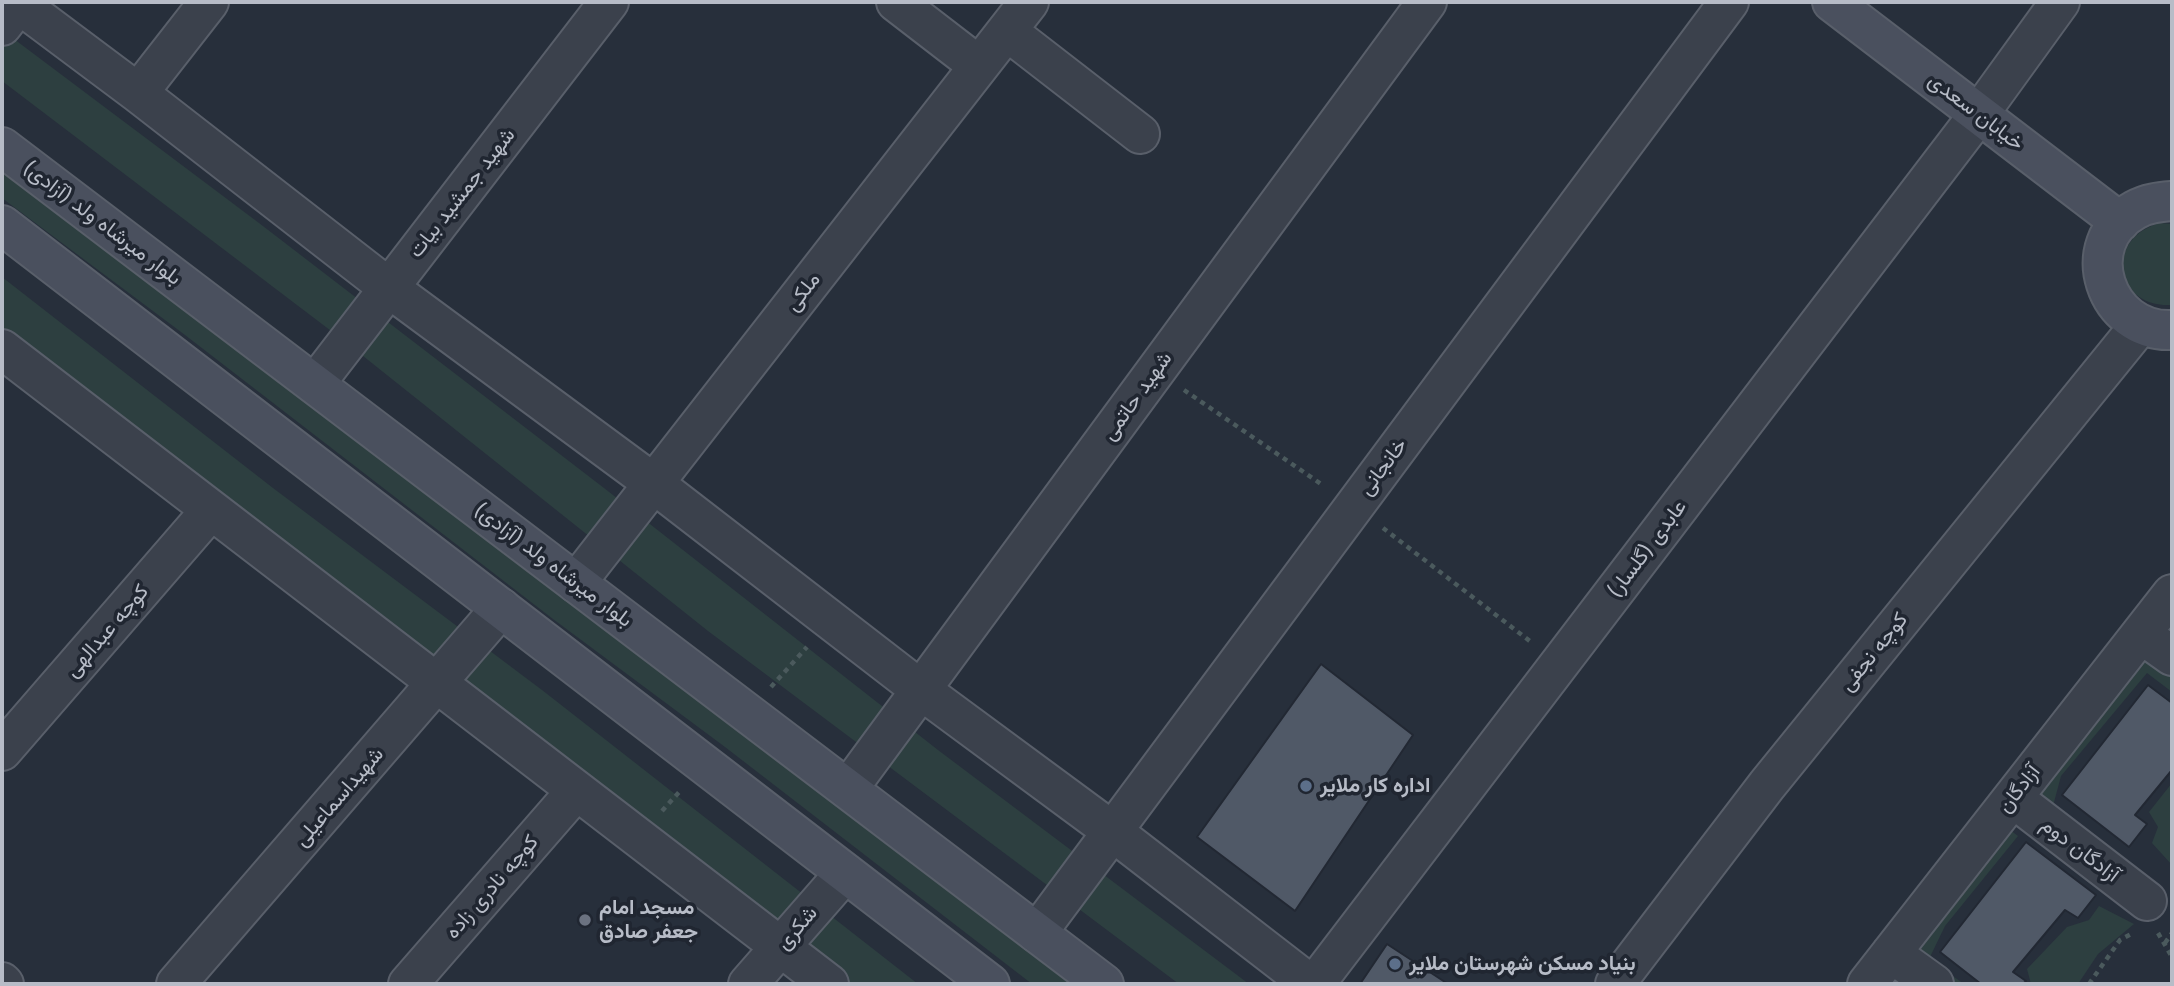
<!DOCTYPE html>
<html>
<head>
<meta charset="utf-8">
<style>
	body { margin:0 }
	#map { position:relative; width:2174px; height:986px; overflow:hidden; background:#272f3b; font-family:Inter,sans-serif }
	canvas { display:block }
	.frame { position:absolute; inset:0; border:4px solid #b7bcc7; pointer-events:none }
</style>
</head>
<body>
<div id="map">
<canvas width="2174" height="986"></canvas>
<div class="frame"></div>
</div>
<script>
const context = document.querySelector('canvas').getContext('2d');
context.lineJoin = 'round';
function fillPath(path, color) { context.fillStyle = color; context.fill(path, 'evenodd'); }
function trace(path, color, width, dash) { context.strokeStyle = color; context.lineWidth = width; context.lineCap = dash ? 'butt' : 'round'; context.setLineDash(dash || []); context.stroke(path); }
function label(font, color, halo, rows, align = 'center') {
  context.font = font + ' Inter,Vazirmatn,sans-serif'; context.lineWidth = 7; context.setLineDash([]); context.textBaseline = 'middle'; context.strokeStyle = halo; context.fillStyle = color; for (const [text, x, y, turn = 0] of rows) {
    context.save(); context.translate(x, y); context.rotate((+turn || 0) * Math.PI / 180); context.textAlign = isNaN(turn) ? turn : align; if (halo) context.strokeText(text, 0, 0); context.fillText(text, 0, 0); context.restore();
  }
}
fillPath(new Path2D(`
	M 2,30 L 259,223 L 604,488 L 938,750 L 1249,984 L 1179,984 L 708,631 L 343,340 L 2,81 Z
	M 2,165 L 1076,984 L 1032,984 L 725,747 L 553,619 L 185,335 L 2,198 Z
	M 2160,223 L 2172,224 L 2172,305 C 2114,308 2103,239 2160,223 Z
	M 2,277 L 273,488 L 542,690 L 918,984 L 848,984 L 609,798 L 2,336 Z
	M 2141,647 L 2172,664 L 2172,692 L 2147,673 L 2061,776 L 2053,806 L 2031,785 Z
	M 2172,783 L 2172,865 L 2152,843 L 2158,827 L 2149,812 Z
	M 2006,827 L 2018,836 L 1945,926 L 1929,959 L 1964,984 L 1945,984 L 1909,948 Z
	M 2099,906 L 2134,924 L 2098,954 L 2078,984 L 2031,984 L 2027,969 L 2067,927 L 2089,920 Z`), '#2d3f40');
const building = new Path2D(`
	M 1321,664 L 1413,735 L 1295,911 L 1197,837 Z
	M 2148,685 L 2172,703 L 2172,770 L 2135,815 L 2147,824 L 2129,847 L 2062,795 Z
	M 2026,842 L 2096,895 L 2078,918 L 2065,910 L 2013,972 L 2026,981 L 2023,984 L 1981,984 L 1940,952 Z
	M 1387,944 L 1448,984 L 1360,984 Z`);
fillPath(building, '#505967');
trace(building, '#222833', 2);
const street = new Path2D(`
	M 896,2 L 979,66
	M 2,26 L 19,4 L 138,93 L 389,288 L 653,483 L 921,690 L 1112,831 L 1310,984
	M 1007,31 L 1140,134
	M 138,93 L 209,2
	M 2,349 L 829,984
	M 315,384 L 609,2
	M 576,583 L 1029,2
	M 2141,634 L 2172,656
	M 2,751 L 211,510
	M 848,789 L 1427,2
	M 2013,798 L 2147,901
	M 1037,933 L 1729,2
	M 1891,953 L 1934,984
	M 2,982 L 4,984
	M 176,984 L 501,608
	M 408,984 L 576,791
	M 748,984 L 845,873
	M 1315,984 L 1979,114 L 2060,2
	M 1615,984 L 1767,785 L 2140,325
	M 1867,984 L 2172,594`);
const secondary = new Path2D(`
	M 1832,2 L 2120,222
	M 2,147 L 1104,984
	M 2172,201 C 2160,202 2147,203 2135,210 C 2075,243 2105,333 2172,330
	M 2,225 L 990,984`);
trace(street, '#595f6a', 42);
trace(secondary, '#595f6a', 42);
trace(new Path2D(`
	M 1184,390 L 1324,486
	M 1383,528 L 1531,642
	M 771,687 L 807,647
	M 662,811 L 680,791
	M 2158,933 L 2172,957
	M 2165,943 L 2172,933
	M 2089,984 L 2120,940 L 2133,933`), '#4b5a5d', 4.5, [5, 5]);
trace(street, '#3b414c', 38);
trace(secondary, '#4a505e', 38);
for (const [x, y, r, color] of [
	[1306,786,7,"#5c6f8a"],
	[585,920,7,"#6b7280"],
	[1395,964,7,"#5c6f8a"]
]) { const dot = new Path2D(); dot.arc(x, y, r, 0, 2 * Math.PI); context.fillStyle = color; context.fill(dot); trace(dot, '#202631', 2.5); }
label('21px', '#b7bcc7', '#202631', [
	["خیابان سعدی",1976,112,37],
	["شهید جمشید بیات",462,193,-52],
	["بلوار میرشاه ولد (آزادی)",102,223,37],
	["ملکی",803,292,-52],
	["شهید حاتمی",1137,396,-54],
	["خانجانی",1383,467,-53],
	["عابدی (گلسار)",1647,549,-53],
	["بلوار میرشاه ولد (آزادی)",553,565,37],
	["کوچه عبدالهی",107,631,-49],
	["کوچه نجفی",1874,652,-51],
	["آزادگان",2019,789,-52],
	["شهیداسماعیلی",339,797,-49],
	["آزادگان دوم",2080,850,37],
	["کوچه نادری زاده",492,887,-49],
	["شکری",797,928,-49]
]);
label('bold 21px', '#b7bcc7', '#202631', [
	["اداره کار ملایر",1320,786],
	["مسجد امام",599,908],
	["جعفر صادق",599,932],
	["بنیاد مسکن شهرستان ملایر",1409,964]
], 'left');
</script>
</body>
</html>
